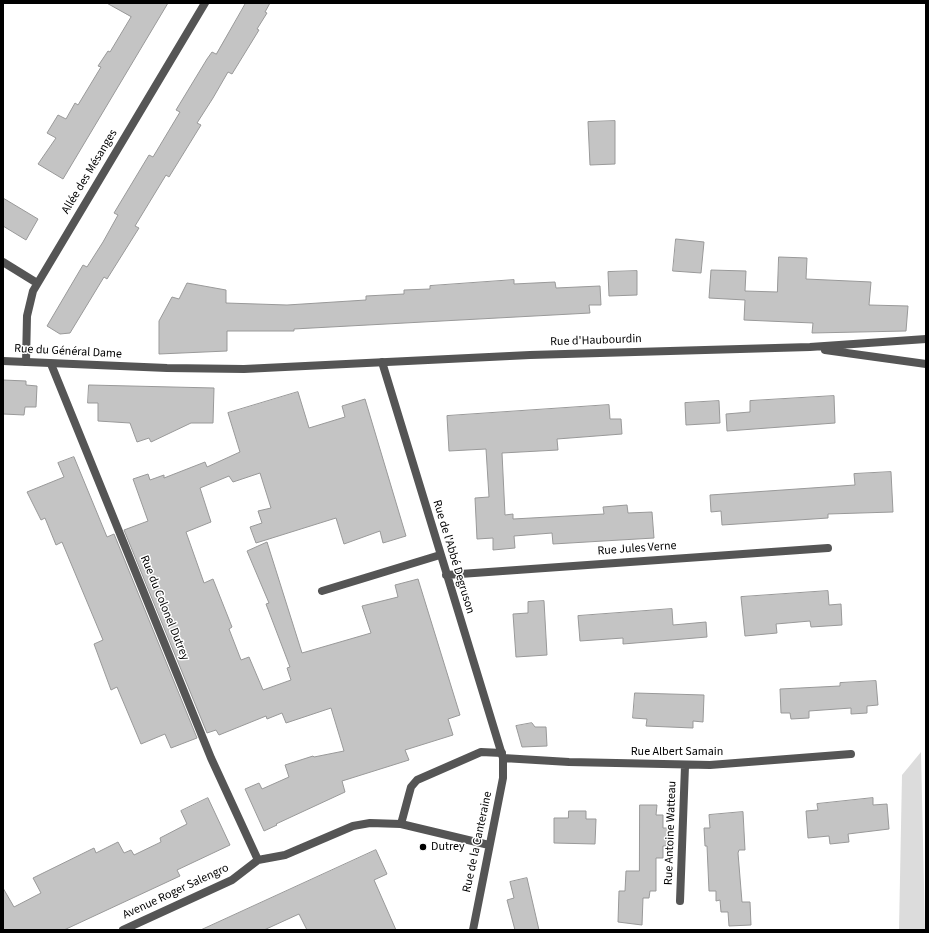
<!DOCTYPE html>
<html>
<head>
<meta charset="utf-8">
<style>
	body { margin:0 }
	#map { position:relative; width:929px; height:933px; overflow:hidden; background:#fff; font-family:"Source Sans 3",sans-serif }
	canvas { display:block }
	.frame { position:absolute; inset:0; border:4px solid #000; pointer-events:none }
</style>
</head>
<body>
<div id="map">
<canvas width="929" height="933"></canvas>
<div class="frame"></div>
</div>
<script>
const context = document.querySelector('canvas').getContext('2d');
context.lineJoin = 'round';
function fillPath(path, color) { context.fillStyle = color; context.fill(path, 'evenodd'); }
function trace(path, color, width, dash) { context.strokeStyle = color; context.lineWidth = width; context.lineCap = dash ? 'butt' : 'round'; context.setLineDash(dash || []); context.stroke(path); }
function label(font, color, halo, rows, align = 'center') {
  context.font = font + ' "Source Sans 3",sans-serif'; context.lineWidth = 3; context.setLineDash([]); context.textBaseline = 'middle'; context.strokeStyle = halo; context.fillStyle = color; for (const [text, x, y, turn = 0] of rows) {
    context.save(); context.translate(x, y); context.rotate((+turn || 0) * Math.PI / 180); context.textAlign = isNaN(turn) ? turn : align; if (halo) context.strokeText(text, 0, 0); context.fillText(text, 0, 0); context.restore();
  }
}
fillPath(new Path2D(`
	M 921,752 L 925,930 L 899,930 L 902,775 Z`), '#dcdcdc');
const building = new Path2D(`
	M 107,3 L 168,3 L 63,179 L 38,164 L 56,138 L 47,133 L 58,115 L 66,119 L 75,103 L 78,105 L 101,67 L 98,66 L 108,51 L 110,52 L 131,17 Z
	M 246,3 L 270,3 L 265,12 L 267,13 L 257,29 L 259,30 L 232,74 L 228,72 L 213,98 L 197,123 L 201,125 L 169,177 L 166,175 L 135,226 L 139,228 L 107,279 L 104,277 L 70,333 L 60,334 L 47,326 L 83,265 L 87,267 L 103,242 L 118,215 L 114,213 L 149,155 L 153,157 L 180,112 L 176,110 L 207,59 L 212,52 L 216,54 Z
	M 615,121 L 615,164 L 590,165 L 588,122 Z
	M 3,198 L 38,219 L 26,240 L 3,226 Z
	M 676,239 L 704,242 L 701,273 L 673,271 Z
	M 779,257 L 807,258 L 806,279 L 871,282 L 869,305 L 908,306 L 906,331 L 812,333 L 813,323 L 744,320 L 745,300 L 709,298 L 711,270 L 746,271 L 745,291 L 777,292 Z
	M 637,271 L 637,295 L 609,296 L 608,272 Z
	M 514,280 L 514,284 L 555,282 L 556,288 L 600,286 L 601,305 L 589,305 L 590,313 L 312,328 L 294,329 L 294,331 L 227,331 L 227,351 L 159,354 L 159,321 L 172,297 L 179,299 L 187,283 L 226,290 L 226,303 L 287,305 L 366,300 L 366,296 L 404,294 L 404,290 L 430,289 L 430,286 Z
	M 3,380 L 26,381 L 26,385 L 37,386 L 36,407 L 25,407 L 24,415 L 3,414 Z
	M 89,385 L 214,388 L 213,423 L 191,423 L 151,442 L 149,438 L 137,442 L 130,423 L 98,421 L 98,403 L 88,403 Z
	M 298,392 L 309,428 L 345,417 L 342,406 L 365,399 L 406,536 L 383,543 L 380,531 L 344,544 L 336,518 L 256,543 L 250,527 L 262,523 L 258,511 L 271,508 L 260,473 L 233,482 L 229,476 L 200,488 L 211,522 L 186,532 L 204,583 L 213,579 L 232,627 L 229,629 L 241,660 L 249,657 L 263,690 L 291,680 L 287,668 L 290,667 L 266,604 L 269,603 L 247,551 L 267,542 L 302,653 L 371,633 L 362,606 L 398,597 L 395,585 L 418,579 L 460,715 L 448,719 L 453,735 L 405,750 L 409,760 L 342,781 L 345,792 L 276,824 L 277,825 L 264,831 L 245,789 L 259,783 L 262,789 L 289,777 L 285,765 L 313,756 L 314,757 L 344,751 L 331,708 L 286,723 L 282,713 L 267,719 L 266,716 L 219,735 L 216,730 L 207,733 L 124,530 L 148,521 L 133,479 L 148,474 L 150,480 L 164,475 L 164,478 L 205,462 L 207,467 L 240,452 L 228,413 Z
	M 834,396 L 835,423 L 727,431 L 726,414 L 750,412 L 750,401 Z
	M 719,401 L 720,423 L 686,425 L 685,403 Z
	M 609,405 L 610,419 L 621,419 L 622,434 L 557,439 L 558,450 L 502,453 L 505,515 L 513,514 L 513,519 L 604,514 L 603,507 L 627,505 L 628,513 L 652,512 L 654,538 L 553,544 L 552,533 L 514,536 L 515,548 L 493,550 L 493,538 L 477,539 L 475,498 L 489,497 L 486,449 L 449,451 L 447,416 Z
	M 74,457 L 107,537 L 114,534 L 197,738 L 171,748 L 165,734 L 141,744 L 117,687 L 111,690 L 94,644 L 103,640 L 62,542 L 56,545 L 45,518 L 41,520 L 27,492 L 64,477 L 58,463 Z
	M 891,472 L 893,512 L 828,514 L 828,518 L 722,525 L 721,511 L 711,512 L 710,495 L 855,485 L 854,474 Z
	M 828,591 L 829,605 L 841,604 L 842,625 L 811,627 L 810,621 L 776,624 L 777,633 L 745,636 L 741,597 Z
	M 544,601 L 547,655 L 516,657 L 513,614 L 528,613 L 528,602 Z
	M 672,609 L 673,625 L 706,622 L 707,637 L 623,644 L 623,638 L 580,641 L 578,616 Z
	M 876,681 L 878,705 L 867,706 L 867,713 L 851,714 L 851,708 L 809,711 L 809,718 L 791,719 L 790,713 L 781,713 L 780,689 L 840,686 L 840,683 Z
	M 635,693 L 704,695 L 703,722 L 693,721 L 693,728 L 646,726 L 647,719 L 633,718 Z
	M 532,723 L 535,727 L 546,727 L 547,746 L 522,747 L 516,726 Z
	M 208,798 L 230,845 L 177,870 L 180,876 L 64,930 L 3,930 L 3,888 L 14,907 L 41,893 L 33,878 L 94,848 L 96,853 L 118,842 L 124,853 L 131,850 L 134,855 L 161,842 L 160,838 L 187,824 L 181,811 Z
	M 873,798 L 873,805 L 887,804 L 889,829 L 848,834 L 849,842 L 830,844 L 829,836 L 808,838 L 806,811 L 818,810 L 817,804 Z
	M 640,805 L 657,805 L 656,815 L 663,815 L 663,828 L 671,828 L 670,846 L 663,846 L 663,858 L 656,858 L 656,891 L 650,891 L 649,898 L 643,898 L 642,925 L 618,922 L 619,891 L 625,891 L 626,871 L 639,871 Z
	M 569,811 L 586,811 L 586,819 L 596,819 L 595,844 L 554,843 L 554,818 L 568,818 Z
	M 743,812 L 745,850 L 739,850 L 738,853 L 742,902 L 750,902 L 751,925 L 729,926 L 728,912 L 721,912 L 720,900 L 716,901 L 716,891 L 709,891 L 707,846 L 705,846 L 704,828 L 710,828 L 709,815 Z
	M 376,850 L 387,874 L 374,880 L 396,930 L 307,930 L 299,914 L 264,930 L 201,930 Z
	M 527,878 L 539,930 L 515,930 L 507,900 L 514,898 L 510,882 Z`);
fillPath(building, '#c4c4c4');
trace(building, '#999', 1);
trace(new Path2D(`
	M 401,824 L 411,787 L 417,780 L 481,752 L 502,753`), '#555', 8);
trace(new Path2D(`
	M 3,262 L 37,283
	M 26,362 L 27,316 L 33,291 L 205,3
	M 382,362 L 503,758 L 503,778 L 473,930
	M 51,364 L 211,758 L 258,860
	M 446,575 L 828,548
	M 322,591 L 440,555
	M 503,758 L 569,762 L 710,765 L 851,754
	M 680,901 L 685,766
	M 123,930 L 232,880 L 258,860 L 285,855 L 353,826 L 370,823 L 401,824 L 489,845`), '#555', 8);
trace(new Path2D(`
	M 825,350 L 926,364
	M 3,361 L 167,368 L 244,369 L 530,355 L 810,347 L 926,339`), '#555', 8);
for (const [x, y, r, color] of [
	[423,847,4,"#000"]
]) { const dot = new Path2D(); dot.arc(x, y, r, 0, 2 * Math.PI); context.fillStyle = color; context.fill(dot); trace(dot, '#fff', 1.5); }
label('12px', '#000', '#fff', [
	["Allée des Mésanges",90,172,-59],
	["Rue d'Haubourdin",596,341,-2],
	["Rue du Général Dame",68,352,3],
	["Rue Jules Verne",637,549,-4],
	["Rue de l'Abbé Degruson",453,557,73],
	["Rue du Colonel Dutrey",164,608,68],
	["Rue Albert Samain",677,752],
	["Rue Antoine Watteau",671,833,-88],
	["Rue de la Canteraine",478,842,-78],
	["Avenue Roger Salengro",176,892,-25]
]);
label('12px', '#000', '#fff', [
	["Dutrey",431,847]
], 'left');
</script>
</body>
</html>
